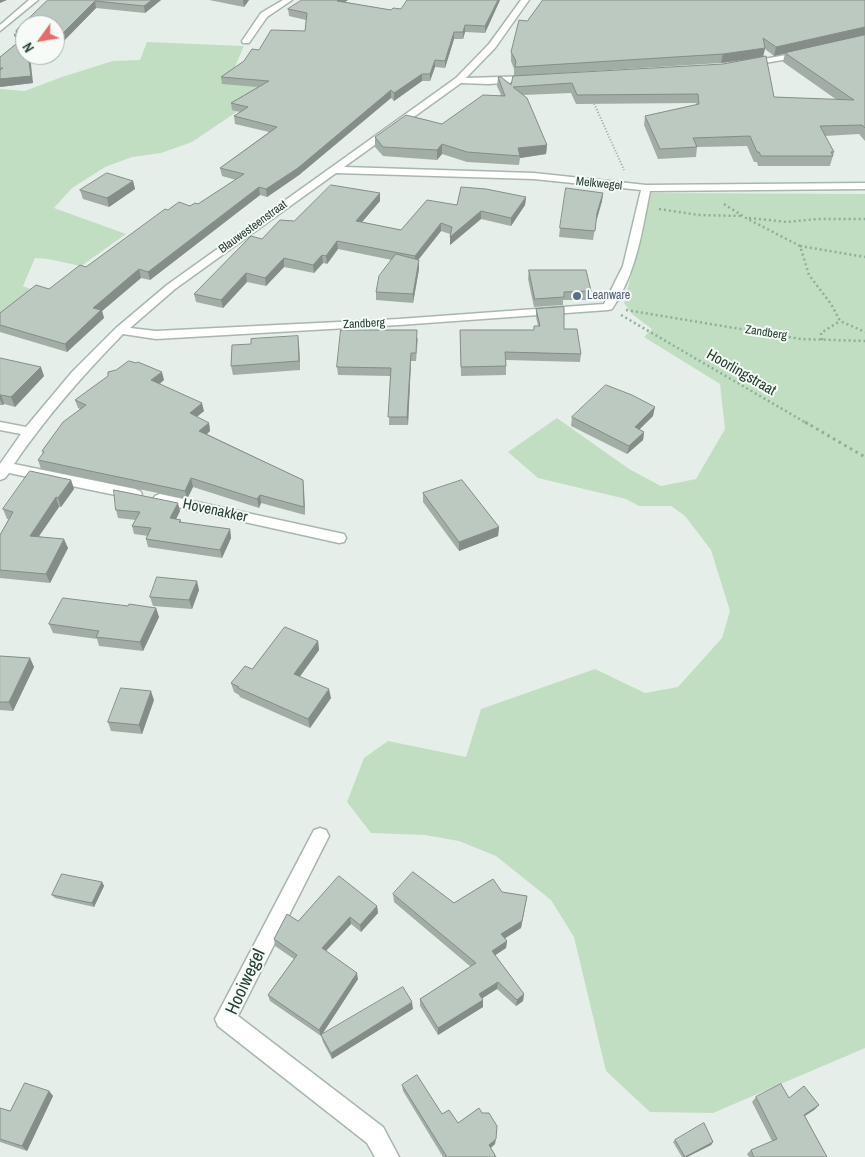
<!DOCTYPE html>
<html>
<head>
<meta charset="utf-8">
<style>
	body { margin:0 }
	#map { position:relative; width:865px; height:1157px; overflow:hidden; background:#e6eee9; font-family:"Archivo Narrow",sans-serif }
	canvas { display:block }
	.north { position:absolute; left:15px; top:15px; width:50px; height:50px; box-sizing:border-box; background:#f7fbf8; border:1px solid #a3b0a9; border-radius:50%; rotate:238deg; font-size:14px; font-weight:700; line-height:20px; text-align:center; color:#264032 }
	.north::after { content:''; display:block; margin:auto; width:18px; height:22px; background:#ea696a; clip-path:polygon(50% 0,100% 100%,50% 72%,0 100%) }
</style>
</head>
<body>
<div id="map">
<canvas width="865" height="1157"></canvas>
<div class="north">N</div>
</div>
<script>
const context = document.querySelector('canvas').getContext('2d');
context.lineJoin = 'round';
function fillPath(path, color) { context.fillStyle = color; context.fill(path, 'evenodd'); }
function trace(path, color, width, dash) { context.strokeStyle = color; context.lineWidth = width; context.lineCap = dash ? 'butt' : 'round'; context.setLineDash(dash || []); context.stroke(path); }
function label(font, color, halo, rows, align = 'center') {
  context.font = font + ' "Archivo Narrow",sans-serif'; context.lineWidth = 4; context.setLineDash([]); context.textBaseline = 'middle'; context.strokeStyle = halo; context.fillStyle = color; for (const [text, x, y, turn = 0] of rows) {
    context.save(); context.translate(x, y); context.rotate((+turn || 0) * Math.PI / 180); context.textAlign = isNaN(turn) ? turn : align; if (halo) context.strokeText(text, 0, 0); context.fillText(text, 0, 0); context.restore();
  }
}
fillPath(new Path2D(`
	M 147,42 L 244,46 L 234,69 L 341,74 L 263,94 L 192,142 L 161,153 L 132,157 L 105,167 L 72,188 L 54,208 L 126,234 L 81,266 L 48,259 L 35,258 L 23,286 L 35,291 L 0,321 L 0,89 L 25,91 L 62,77 L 113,61 L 140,60 Z
	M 651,193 L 865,194 L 865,1048 L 713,1113 L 650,1112 L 606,1071 L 574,937 L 551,900 L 496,856 L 459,841 L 425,835 L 371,833 L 347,802 L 364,758 L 388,741 L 466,757 L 481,709 L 595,669 L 645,693 L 678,687 L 722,638 L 730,611 L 711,550 L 685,516 L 671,506 L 639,506 L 626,499 L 538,478 L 508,452 L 557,418 L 629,469 L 661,486 L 696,479 L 725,429 L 720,384 L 644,337 L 652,329 L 632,314 L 624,303 Z`), '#c1dec2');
const street = new Path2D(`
	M 29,0 L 38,0 L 0,31 L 0,25 Z
	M 283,0 L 292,0 L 267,17 L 249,43 L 243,43 L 242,41 L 261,13 Z
	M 521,0 L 529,0 L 495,48 L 466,78 L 532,76 L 535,77 L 535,81 L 488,84 L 461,83 L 344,167 L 534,173 L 646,185 L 865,183 L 865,189 L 650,191 C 642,232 636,274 612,309 L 608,310 L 399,325 L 156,339 L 123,334 C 83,375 46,417 14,464 L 135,489 L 140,491 L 142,494 L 140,497 L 135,499 L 9,473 L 5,478 L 0,480 L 0,464 L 21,434 L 0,430 L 0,422 L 26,427 L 72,372 L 116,328 L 167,285 L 456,78 L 489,44 ZM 336,173 L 534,179 L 641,190 L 623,266 L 604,304 L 399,319 L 156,331 L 130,328 L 175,289 Z
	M 803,52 L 806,52 L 806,56 L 747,66 L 743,64 L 747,62 Z
	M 160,494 L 339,533 L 344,534 L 346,538 L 344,542 L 339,543 L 155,502 L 153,499 L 155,496 Z
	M 320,828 L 326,830 L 329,836 L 238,1016 L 383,1127 L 399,1157 L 375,1157 L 367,1143 L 218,1026 L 215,1019 L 314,830 Z`);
trace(street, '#a9b6ae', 3);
trace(new Path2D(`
	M 593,101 L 624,170`), '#89b09a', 2, [1, 2]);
trace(new Path2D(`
	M 724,204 L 746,218 L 800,246 L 809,275 L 831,304 L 840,321 L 865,332
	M 659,209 L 698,215 L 742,216
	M 749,218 L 787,222 L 817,219 L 865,219
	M 800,246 L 865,257
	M 626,310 L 801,339 L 865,341
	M 621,315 L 808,424
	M 822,340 L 821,333 L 840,321`), '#89b09a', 2.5, [2, 3]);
trace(new Path2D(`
	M 805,422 L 865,457`), '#89b09a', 3, [2.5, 4]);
fillPath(street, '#fff');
fillPath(new Path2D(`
	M 48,0 L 161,0 L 145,13 L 96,8 L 55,50 L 55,25 L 25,25 L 25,55 L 33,83 L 0,87 L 0,57 L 17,43 L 14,35 L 16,34 L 16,31 Z
	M 209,0 L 249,0 L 244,7 Z
	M 500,0 L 485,33 L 465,32 L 463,39 L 454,39 L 445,68 L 435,67 L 430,81 L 422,81 L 394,101 L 391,98 L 299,175 L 267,197 L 260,195 L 150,280 L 141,278 L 102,311 L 104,318 L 67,352 L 0,332 L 0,313 L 49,289 L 86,267 L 168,210 L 198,204 L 236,180 L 222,176 L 220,168 L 269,132 L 235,124 L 234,116 L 240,112 L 232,110 L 231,103 L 258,87 L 222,84 L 221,77 L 244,61 L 259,50 L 305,31 L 306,20 L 289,16 L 288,9 L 345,2 L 391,10 Z
	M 865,0 L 865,141 L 859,134 L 825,136 L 834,152 L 830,166 L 758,166 L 757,162 L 754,162 L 747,146 L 697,147 L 696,157 L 658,159 L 644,125 L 645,116 L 697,105 L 696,103 L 576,104 L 571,93 L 523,95 L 547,145 L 546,154 L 520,158 L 519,165 L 467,162 L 442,154 L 437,160 L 383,156 L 375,147 L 375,137 L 442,124 L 501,95 L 497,86 L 498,77 L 511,85 L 723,64 L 753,59 L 721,63 L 514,76 L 514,69 L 511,61 L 511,52 L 527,21 ZM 765,49 L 774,56 L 785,53 L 783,62 L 837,100 L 774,97 L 763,57 Z
	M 36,55 L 50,55 L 45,60 Z
	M 133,181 L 135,189 L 109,207 L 83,199 L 80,190 Z
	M 380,193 L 380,201 L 362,222 L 401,230 L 457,205 L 526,197 L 525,205 L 511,226 L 481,219 L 450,245 L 450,234 L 441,231 L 418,260 L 419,269 L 413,303 L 376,300 L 376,292 L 392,260 L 338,249 L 327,264 L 323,263 L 314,273 L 284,267 L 266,286 L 247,282 L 223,308 L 196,302 L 194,294 L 262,239 L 294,221 Z
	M 603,193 L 602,201 L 596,222 L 593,240 L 559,237 L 560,228 Z
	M 529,270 L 591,291 L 590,300 L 563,300 L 563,305 L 534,307 L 528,279 Z
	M 536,309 L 564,329 L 581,354 L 580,362 L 506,360 L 506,375 L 461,376 L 460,330 L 534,330 L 538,326 L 536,317 Z
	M 418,338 L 416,361 L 411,361 L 408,425 L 389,425 L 390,376 L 338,375 L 337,367 Z
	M 299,345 L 300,370 L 233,375 L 231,366 Z
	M 0,358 L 44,376 L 15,407 L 4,404 L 3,405 L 0,405 Z
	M 164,380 L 160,384 L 204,411 L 197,417 L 209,423 L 210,431 L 207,434 L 303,480 L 305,515 L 261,503 L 259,508 L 193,487 L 187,499 L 41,469 L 38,460 L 43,454 L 42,451 L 80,409 L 78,408 L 75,400 Z
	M 653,416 L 639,429 L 644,432 L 643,440 L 627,454 L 571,426 L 572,417 Z
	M 71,480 L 74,489 L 61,507 L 59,507 L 39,536 L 68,548 L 50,583 L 0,578 L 0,535 L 9,519 L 7,519 L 3,509 Z
	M 423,493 L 499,527 L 498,536 L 459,551 L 423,502 Z
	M 116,510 L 180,511 L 176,519 L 181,520 L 181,523 L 230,529 L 231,538 L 222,558 L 148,547 L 146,539 L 148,536 L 134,534 L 132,526 L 136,520 L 118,518 Z
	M 199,590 L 192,609 L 153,606 L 150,597 Z
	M 128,606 L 156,608 L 159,617 L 143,651 L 99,646 L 97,639 L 53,633 L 49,624 Z
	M 318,641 L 319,650 L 300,676 L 331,698 L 310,728 L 240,697 L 239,695 L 234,692 L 231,683 L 252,669 Z
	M 0,656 L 30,658 L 34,667 L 13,711 L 0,710 Z
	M 154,700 L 142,734 L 111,731 L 108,722 Z
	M 102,882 L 104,886 L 94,907 L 55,898 L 52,895 Z
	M 502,892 L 527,896 L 521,928 L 505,938 L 507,941 L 506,948 L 495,955 L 524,994 L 523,1001 L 516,1006 L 497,989 L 482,998 L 483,1000 L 483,1007 L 438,1035 L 420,1006 L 420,999 L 471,967 L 394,902 L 393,894 L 454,903 Z
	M 377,906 L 378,913 L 361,932 L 351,924 L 326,951 L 358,979 L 321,1036 L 270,1001 L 268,995 L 294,959 L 275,946 L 274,939 L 298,921 Z
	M 413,1009 L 332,1059 L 323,1042 L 321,1035 Z
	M 402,1085 L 442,1114 L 495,1144 L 491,1148 L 496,1157 L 443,1157 L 403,1091 Z
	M 49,1091 L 53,1096 L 27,1151 L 0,1142 L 0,1108 L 10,1111 Z
	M 756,1097 L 819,1105 L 814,1110 L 805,1116 L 827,1157 L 749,1157 L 747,1154 L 751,1150 L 772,1141 L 752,1102 Z
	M 675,1140 L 713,1142 L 711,1145 L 687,1157 L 682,1157 L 673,1142 Z`), '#a2ada6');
fillPath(new Path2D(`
	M 0,0 L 7,0 L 0,3 Z
	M 152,0 L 161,0 L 145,13 L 144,6 Z
	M 243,0 L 249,0 L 244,7 Z
	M 338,0 L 348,0 L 337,8 L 337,1 Z
	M 498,0 L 500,0 L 485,33 L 485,26 Z
	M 95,1 L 96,8 L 55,50 L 55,41 Z
	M 465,25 L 465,32 L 463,39 L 463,32 Z
	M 865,27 L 865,35 L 774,56 L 776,47 Z
	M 454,32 L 454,39 L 445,68 L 445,61 Z
	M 765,48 L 763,57 L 721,63 L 723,54 Z
	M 28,55 L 30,55 L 33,83 L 0,87 L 0,79 Z
	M 44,55 L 50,55 L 45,60 Z
	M 435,60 L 435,67 L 430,81 L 430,74 Z
	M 422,74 L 422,81 L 394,101 L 394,93 Z
	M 391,90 L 391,98 L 299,175 L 267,197 L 266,189 Z
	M 442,144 L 442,154 L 437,160 L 437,150 Z
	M 547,145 L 546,154 L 520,158 L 518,148 Z
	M 133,181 L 135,189 L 109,207 L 107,198 Z
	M 259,187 L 260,195 L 150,280 L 148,272 Z
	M 380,193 L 380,201 L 356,229 L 356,221 Z
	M 603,193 L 602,201 L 596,222 L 597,213 Z
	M 526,197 L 525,205 L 511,226 L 511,218 Z
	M 481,211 L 481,219 L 450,245 L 450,237 Z
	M 441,223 L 441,231 L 415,264 L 415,256 Z
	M 337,241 L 338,249 L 327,264 L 326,256 Z
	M 322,255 L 323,263 L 314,273 L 313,265 Z
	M 284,258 L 284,267 L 266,286 L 265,278 Z
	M 419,260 L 419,269 L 413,303 L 413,294 Z
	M 139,269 L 141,278 L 102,311 L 104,318 L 67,352 L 65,344 L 93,308 Z
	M 246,273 L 247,282 L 223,308 L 221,300 Z
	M 298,336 L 299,345 L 300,370 L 299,361 Z
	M 411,353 L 411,361 L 408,425 L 407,417 Z
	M 41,367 L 44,376 L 15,407 L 11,397 Z
	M 162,372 L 164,380 L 153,388 L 151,380 Z
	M 0,395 L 1,395 L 4,404 L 3,405 L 0,399 Z
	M 202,403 L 204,411 L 191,421 L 190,413 Z
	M 655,407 L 653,416 L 633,436 L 635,427 Z
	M 209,423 L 210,431 L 201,439 L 199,431 Z
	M 644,432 L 643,440 L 627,454 L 629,446 Z
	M 191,478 L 193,487 L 187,499 L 185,491 Z
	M 71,480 L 74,489 L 61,507 L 58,498 Z
	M 303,480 L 304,488 L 305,515 L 304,507 Z
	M 260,495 L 261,503 L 259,508 L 257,499 Z
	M 56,497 L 59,507 L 33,545 L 30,536 Z
	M 178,503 L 180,511 L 172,527 L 170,518 Z
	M 499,527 L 498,536 L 459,551 L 459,542 Z
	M 230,529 L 231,538 L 222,558 L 220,550 Z
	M 64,539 L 68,548 L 50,583 L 46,574 Z
	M 197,581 L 199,590 L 192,609 L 189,600 Z
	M 156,608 L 159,617 L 143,651 L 140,642 Z
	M 318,641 L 319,650 L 296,682 L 294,674 Z
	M 30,658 L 34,667 L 13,711 L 9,702 Z
	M 329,689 L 331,698 L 310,728 L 308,719 Z
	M 151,691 L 154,700 L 142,734 L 139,725 Z
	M 102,882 L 104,886 L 94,907 L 92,903 Z
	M 527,896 L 521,928 L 501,941 L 501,934 Z
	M 377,906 L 378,913 L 361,932 L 360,925 Z
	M 350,917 L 351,924 L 323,954 L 322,948 Z
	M 507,941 L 506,948 L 491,958 L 492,951 Z
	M 357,973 L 358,979 L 321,1036 L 319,1030 Z
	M 498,982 L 497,989 L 478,1001 L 479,994 Z
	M 524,994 L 523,1001 L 516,1006 L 517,1000 Z
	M 483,1000 L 483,1007 L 438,1035 L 438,1028 Z
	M 412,1002 L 413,1009 L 332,1059 L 331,1053 Z
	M 49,1091 L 53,1096 L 27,1151 L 22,1146 Z
	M 819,1105 L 814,1110 L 800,1119 L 804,1115 Z
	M 496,1139 L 495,1144 L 488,1150 L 489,1145 Z
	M 713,1142 L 711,1145 L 687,1157 L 684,1157 Z`), '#848d87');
const building = new Path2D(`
	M 48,0 L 152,0 L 144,6 L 95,1 L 55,41 L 55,25 L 25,25 L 25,55 L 28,55 L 31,76 L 0,79 L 0,70 L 3,68 L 0,68 L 0,57 L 21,40 L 14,35 L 18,32 L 16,31 Z
	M 302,0 L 338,0 L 337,1 L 391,10 L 393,8 L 401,9 L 407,0 L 498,0 L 485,26 L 465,25 L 463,32 L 454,32 L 445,61 L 435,60 L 430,74 L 422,74 L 394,93 L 391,90 L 298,168 L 266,189 L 259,187 L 148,272 L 139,269 L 93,308 L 101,310 L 65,344 L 0,325 L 0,313 L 36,285 L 49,289 L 80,265 L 86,267 L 165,209 L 168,210 L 179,202 L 190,206 L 195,203 L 198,204 L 244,174 L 220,168 L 277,127 L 234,116 L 248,107 L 231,103 L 269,81 L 221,77 L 244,61 L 252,49 L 259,50 L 271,30 L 305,31 L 307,13 L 288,9 Z
	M 543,0 L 865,0 L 865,27 L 776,47 L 763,38 L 765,48 L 723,54 L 515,67 L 516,61 L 511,52 L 519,20 L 527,21 Z
	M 865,35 L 865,128 L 862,125 L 820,126 L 834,152 L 831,152 L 833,156 L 761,156 L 759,152 L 757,152 L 750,136 L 693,138 L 697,147 L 660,149 L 645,116 L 699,104 L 698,94 L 577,95 L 572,83 L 513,87 L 527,98 L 547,145 L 518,148 L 520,156 L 467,152 L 442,144 L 437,150 L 383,147 L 375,137 L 406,115 L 442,124 L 483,95 L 505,96 L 498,77 L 501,77 L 511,85 L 513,76 L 723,64 L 766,56 L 774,97 L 854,100 L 785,53 Z
	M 107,173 L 133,181 L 107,198 L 80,190 Z
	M 331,185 L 380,193 L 356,221 L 401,230 L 427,200 L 457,205 L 461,187 L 486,189 L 526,197 L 511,218 L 481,211 L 450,237 L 452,227 L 441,223 L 415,256 L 337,241 L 326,256 L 322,255 L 313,265 L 284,258 L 265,278 L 246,273 L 221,300 L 194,294 L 251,236 L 262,239 L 280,220 L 294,221 Z
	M 566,188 L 603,193 L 597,213 L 595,231 L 560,228 Z
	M 396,254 L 419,260 L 413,294 L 376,292 L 379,276 Z
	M 529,270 L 586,270 L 591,291 L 564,292 L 564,297 L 535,299 Z
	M 564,307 L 564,329 L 577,329 L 581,354 L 505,352 L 506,366 L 461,367 L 460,330 L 534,330 L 534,326 L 540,326 L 536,309 Z
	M 341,330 L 417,330 L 416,353 L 411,353 L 407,417 L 388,417 L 391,368 L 337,367 Z
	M 298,336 L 299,361 L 231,366 L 232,345 L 251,344 L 251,339 Z
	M 0,358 L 41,367 L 11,397 L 1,395 L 0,395 Z
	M 129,361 L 136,363 L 138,362 L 162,372 L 151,380 L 202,403 L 190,413 L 209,423 L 199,431 L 303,480 L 304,507 L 260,495 L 257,499 L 191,478 L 185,491 L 38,460 L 44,452 L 42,451 L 63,422 L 86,405 L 75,400 L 108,376 L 108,372 L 116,370 Z
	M 606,385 L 632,395 L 655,407 L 635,427 L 644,432 L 629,446 L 572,417 Z
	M 30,471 L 71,480 L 58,498 L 56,497 L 30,536 L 64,539 L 46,574 L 0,570 L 0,535 L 13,512 L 3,509 Z
	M 462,480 L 499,527 L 459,542 L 423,493 Z
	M 114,490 L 178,503 L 170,518 L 181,520 L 179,522 L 230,529 L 220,550 L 146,539 L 151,528 L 132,526 L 140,512 L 116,510 Z
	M 157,577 L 197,581 L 189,600 L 150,597 Z
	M 63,598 L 128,606 L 129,604 L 156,608 L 140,642 L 96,637 L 99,631 L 49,624 Z
	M 285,627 L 318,641 L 294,674 L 329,689 L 308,719 L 238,688 L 239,687 L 231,683 L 245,666 L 252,669 Z
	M 0,656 L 30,658 L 9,702 L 0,702 Z
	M 121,688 L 151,691 L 139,725 L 108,722 Z
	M 413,872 L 454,903 L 493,879 L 502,892 L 527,896 L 522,921 L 501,934 L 507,941 L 492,951 L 524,994 L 517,1000 L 498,982 L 479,994 L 483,1000 L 438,1028 L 420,999 L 476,963 L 393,894 Z
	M 62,874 L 102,882 L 92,903 L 52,895 Z
	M 339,876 L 377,906 L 360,925 L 350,917 L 322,948 L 357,973 L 319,1030 L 268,995 L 297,955 L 274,939 L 287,914 L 298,921 Z
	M 403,987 L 412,1002 L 331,1053 L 321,1035 Z
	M 417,1075 L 442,1114 L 449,1110 L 458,1123 L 479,1108 L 482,1113 L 489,1113 L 497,1126 L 496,1139 L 489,1145 L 496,1157 L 447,1157 L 402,1085 Z
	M 25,1083 L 49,1091 L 22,1146 L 0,1139 L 0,1108 L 10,1111 Z
	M 781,1084 L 789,1098 L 804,1086 L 819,1105 L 804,1115 L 827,1157 L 754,1157 L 751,1150 L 777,1139 L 756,1097 Z
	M 704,1123 L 713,1142 L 685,1157 L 675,1140 Z`);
fillPath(building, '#bcc9c1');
trace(building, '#848d87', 1);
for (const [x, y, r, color] of [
	[577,296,5,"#5c6f8a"]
]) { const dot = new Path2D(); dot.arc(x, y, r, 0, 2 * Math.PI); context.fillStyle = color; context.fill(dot); trace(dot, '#f7fbf8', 2); }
label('12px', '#264032', '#f7fbf8', [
	["Melkwegel",599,184,6],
	["Blauwesteenstraat",253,227,-36],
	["Zandberg",364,324,-3],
	["Zandberg",766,333,9]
]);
label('12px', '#4e5e75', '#f7fbf8', [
	["Leanware",587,296]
], 'left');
label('15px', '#264032', '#f7fbf8', [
	["Hoorlingstraat",741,373,30],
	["Hovenakker",215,511,12]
]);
label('18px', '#264032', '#f7fbf8', [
	["Hooiwegel",246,982,-65]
]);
</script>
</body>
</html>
